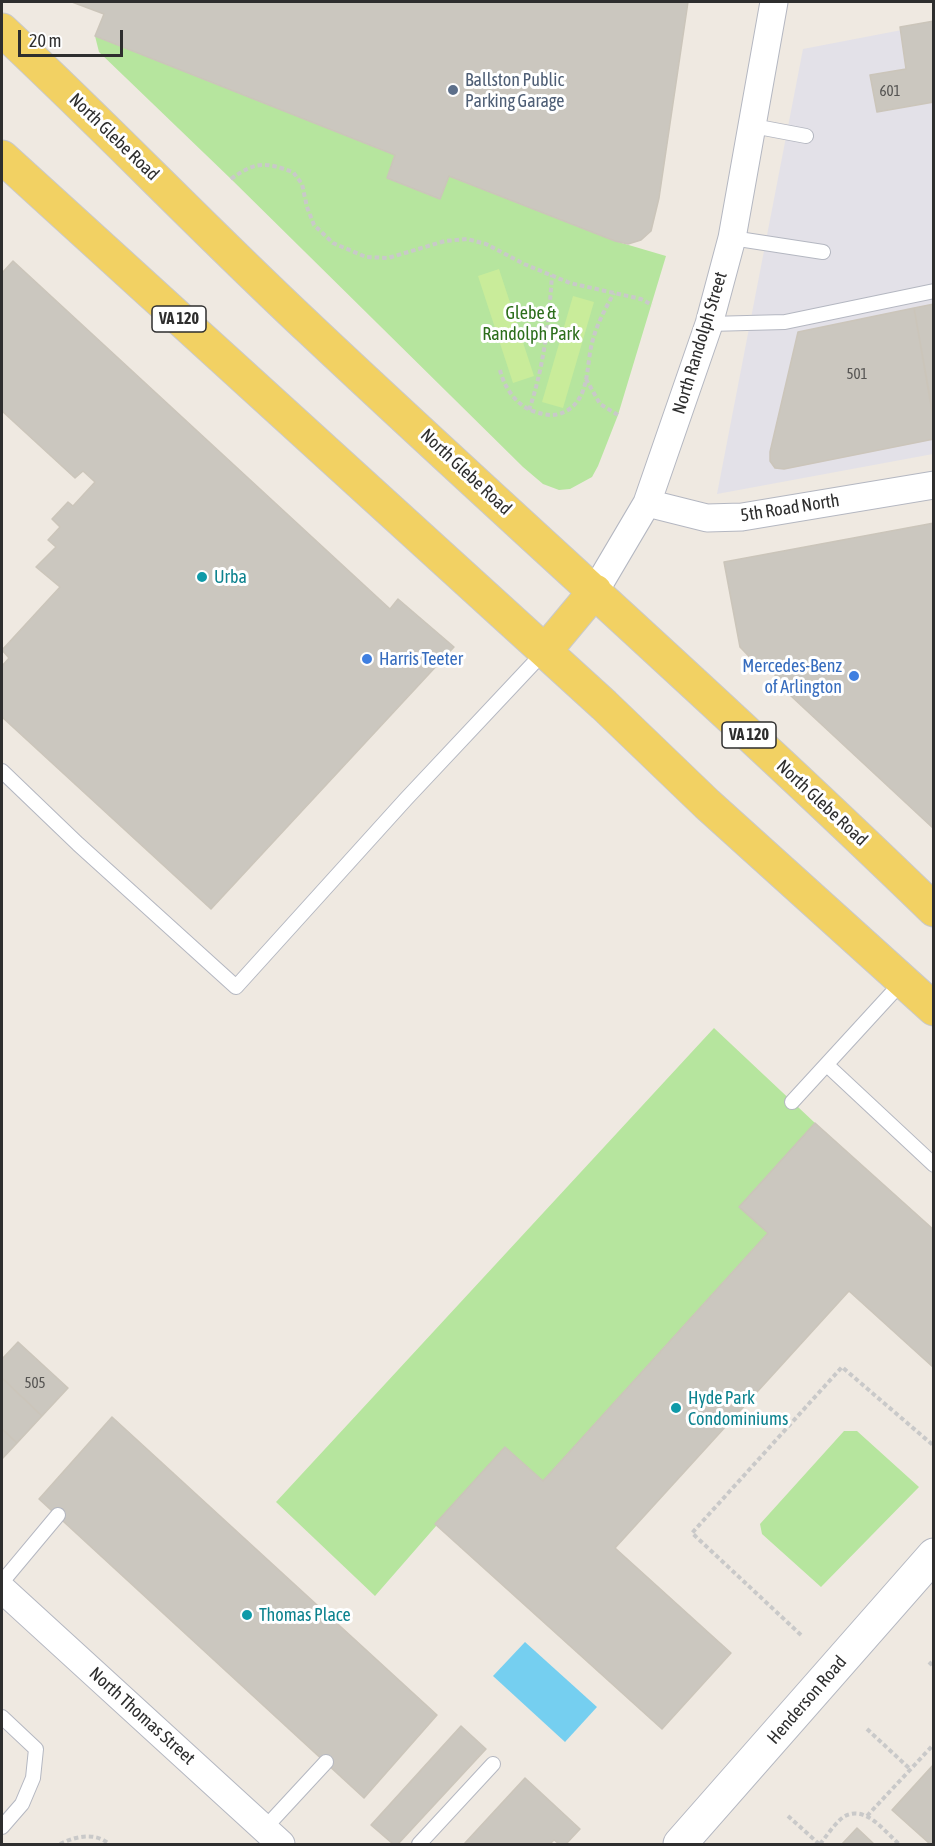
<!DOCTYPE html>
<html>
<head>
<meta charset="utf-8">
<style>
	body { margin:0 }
	#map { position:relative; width:935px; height:1846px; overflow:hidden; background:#efe9e1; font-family:"Asap Condensed",sans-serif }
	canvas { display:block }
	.frame { position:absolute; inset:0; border:3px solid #2e2e2e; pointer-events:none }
	.scale { position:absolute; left:18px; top:30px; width:105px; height:27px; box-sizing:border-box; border:3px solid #2e2e2e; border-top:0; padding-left:8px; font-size:18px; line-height:21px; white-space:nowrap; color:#2e2e2e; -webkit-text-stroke:4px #fff; paint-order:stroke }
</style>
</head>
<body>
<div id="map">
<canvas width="935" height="1846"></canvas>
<div class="frame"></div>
<div class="scale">20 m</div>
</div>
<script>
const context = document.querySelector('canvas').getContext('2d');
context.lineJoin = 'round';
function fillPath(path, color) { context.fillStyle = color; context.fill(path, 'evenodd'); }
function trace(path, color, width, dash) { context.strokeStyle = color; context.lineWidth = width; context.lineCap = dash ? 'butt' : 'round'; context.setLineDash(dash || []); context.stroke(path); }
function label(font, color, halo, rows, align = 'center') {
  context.font = font + ' "Asap Condensed",sans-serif'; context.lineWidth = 6; context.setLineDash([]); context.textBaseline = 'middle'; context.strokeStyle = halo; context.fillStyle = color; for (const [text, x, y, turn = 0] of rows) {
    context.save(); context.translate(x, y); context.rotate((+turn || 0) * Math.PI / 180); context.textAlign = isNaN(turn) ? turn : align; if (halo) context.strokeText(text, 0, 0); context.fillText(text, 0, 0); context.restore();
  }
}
fillPath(new Path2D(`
	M 933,24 L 933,454 L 717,494 L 803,49 Z`), '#e3e1e8');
fillPath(new Path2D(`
	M 95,36 L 395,155 L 387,178 L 440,199 L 449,176 L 615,241 L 666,256 L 618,415 L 598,466 L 592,477 L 570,489 L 559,490 L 543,484 L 523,467 L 231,179 L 99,52 Z
	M 714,1028 L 815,1123 L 768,1233 L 543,1481 L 505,1447 L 375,1596 L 276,1502 Z
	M 844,1431 L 857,1431 L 919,1487 L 821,1587 L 762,1534 L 760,1524 Z`), '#b6e59e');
fillPath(new Path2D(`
	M 499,269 L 534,376 L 513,383 L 478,276 Z
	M 573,296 L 594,302 L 563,408 L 542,402 Z`), '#c9ec9a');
fillPath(new Path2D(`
	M 525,1642 L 597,1707 L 565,1742 L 493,1676 Z`), '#75cff0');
const building = new Path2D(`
	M 72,2 L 688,2 L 659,198 L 651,231 L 641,240 L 628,244 L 615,241 L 449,176 L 440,199 L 387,178 L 395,155 L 95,36 L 104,14 Z
	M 934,21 L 934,102 L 877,112 L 870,75 L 906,69 L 900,27 Z
	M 13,261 L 390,609 L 398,599 L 454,647 L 211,909 L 2,717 L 2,666 L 9,658 L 2,650 L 60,587 L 36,567 L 56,547 L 48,540 L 60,527 L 52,519 L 68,502 L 73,506 L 95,482 L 83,471 L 75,478 L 2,411 L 2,273 Z
	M 934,304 L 934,417 L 933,417 L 914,308 Z
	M 914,308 L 934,420 L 934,439 L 784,469 L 775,468 L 770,461 L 770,452 L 798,332 Z
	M 934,523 L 934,829 L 777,683 L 773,667 L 761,669 L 740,647 L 724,562 Z
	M 815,1123 L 934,1230 L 934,1368 L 849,1291 L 615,1548 L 731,1653 L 662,1729 L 435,1524 L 505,1447 L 543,1481 L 768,1233 L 739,1207 Z
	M 18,1342 L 68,1388 L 42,1416 L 2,1378 L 2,1359 Z
	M 2,1378 L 42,1416 L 17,1443 L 2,1429 Z
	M 112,1417 L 437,1715 L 364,1798 L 39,1499 Z
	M 2,1429 L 17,1443 L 2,1459 Z
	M 461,1726 L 486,1749 L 398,1844 L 393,1844 L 371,1825 Z
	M 934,1764 L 934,1843 L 930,1844 L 892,1810 Z
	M 525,1778 L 580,1829 L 566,1844 L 559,1844 L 554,1840 L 550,1844 L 464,1844 Z
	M 857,1828 L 874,1844 L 842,1844 Z`);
fillPath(building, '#cbc7bf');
trace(building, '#cbc5ba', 1.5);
const service = new Path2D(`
	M 753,126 L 806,136
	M 732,238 L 823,252
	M 709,324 L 785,322 L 934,291
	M 2,771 L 78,844 L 236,987 L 406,799 L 545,651
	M 827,1065 L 934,1165
	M 792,1102 L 903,981
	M 2,1582 L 58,1515
	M 2,1717 L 36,1749 L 33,1778 L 22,1804 L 2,1827
	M 264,1829 L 326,1762
	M 419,1844 L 493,1764`);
const minor = new Path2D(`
	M 647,503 L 707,518 L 742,517 L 934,485
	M 595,591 L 647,503 L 709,324 L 732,238 L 774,2
	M 2,1589 L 281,1844`);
const tertiary = new Path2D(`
	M 680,1844 L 934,1555`);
const primary = new Path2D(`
	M 2,30 C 107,128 206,232 311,330 C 518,525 730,712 934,910
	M 2,157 L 604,705 L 707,804 L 934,1009
	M 545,651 L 595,591`);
trace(service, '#b4b7c1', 16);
trace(minor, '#b4b7c1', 29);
trace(tertiary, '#b4b7c1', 35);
trace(primary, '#c9c9c9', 35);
trace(new Path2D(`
	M 231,179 C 256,161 265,162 293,172 L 302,184 L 307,207 L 314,225 L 333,243 L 366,257 L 388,258 L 445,241 L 467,239 L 486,244 L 524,264 L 570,283 L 641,299 L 652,305
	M 500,370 C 504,387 516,405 533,411 C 547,416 556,417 568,410 C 590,396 586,366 592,343 C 596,326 605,309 614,293
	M 586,379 L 600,404 L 618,415
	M 529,410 C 544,367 549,320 552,275
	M 801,1635 L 692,1533 L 842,1367 L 934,1446
	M 929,1662 L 934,1667
	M 867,1729 L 910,1769
	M 788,1816 L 819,1844
	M 867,1816 L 934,1744
	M 60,1844 C 76,1836 95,1832 109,1844
	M 820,1844 C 826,1837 837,1820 845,1816 C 866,1805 885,1832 899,1844`), '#c9c9c9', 4, [4.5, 3]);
trace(service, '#fff', 14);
trace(minor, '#fff', 27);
trace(tertiary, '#fff', 33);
trace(primary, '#f2d163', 33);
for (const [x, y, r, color] of [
	[453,90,6,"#5c6f8a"],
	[202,577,6,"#0f9aa8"],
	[367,659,6,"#3f7fe0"],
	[854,676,6,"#3f7fe0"],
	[676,1408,6,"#0f9aa8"],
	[247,1615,6,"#0f9aa8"]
]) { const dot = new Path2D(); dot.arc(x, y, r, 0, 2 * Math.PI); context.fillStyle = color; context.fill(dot); trace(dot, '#fff', 2); }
label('15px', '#555452', null, [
	["601",890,91],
	["501",857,374],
	["505",35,1383]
]);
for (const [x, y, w] of [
	[179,319,54],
	[749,735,54]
]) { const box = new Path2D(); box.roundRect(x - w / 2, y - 13, w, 26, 4.5); context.fillStyle = '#fff'; context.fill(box); trace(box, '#2e2e2e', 1.5); }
label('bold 16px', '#2e2e2e', null, [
	["VA 120",179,319],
	["VA 120",749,735]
]);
label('18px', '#4e5e75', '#fff', [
	["Ballston Public",465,80],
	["Parking Garage",465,101]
], 'left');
label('18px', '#2e2e2e', '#fff', [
	["North Glebe Road",114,137,44],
	["North Randolph Street",700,343,-73],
	["North Glebe Road",466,472,43],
	["5th Road North",790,508,-9],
	["North Glebe Road",822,803,43],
	["Henderson Road",807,1700,-49],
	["North Thomas Street",142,1716,42]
]);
label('18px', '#2c6e1b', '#fff', [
	["Glebe &",531,313],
	["Randolph Park",531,334]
]);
label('18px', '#0d838f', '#fff', [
	["Urba",214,577],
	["Hyde Park",688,1398],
	["Condominiums",688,1419],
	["Thomas Place",259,1615]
], 'left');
label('18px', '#366cbe', '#fff', [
	["Harris Teeter",379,659],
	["Mercedes-Benz",842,666,"right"],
	["of Arlington",842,687,"right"]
], 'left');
</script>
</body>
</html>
